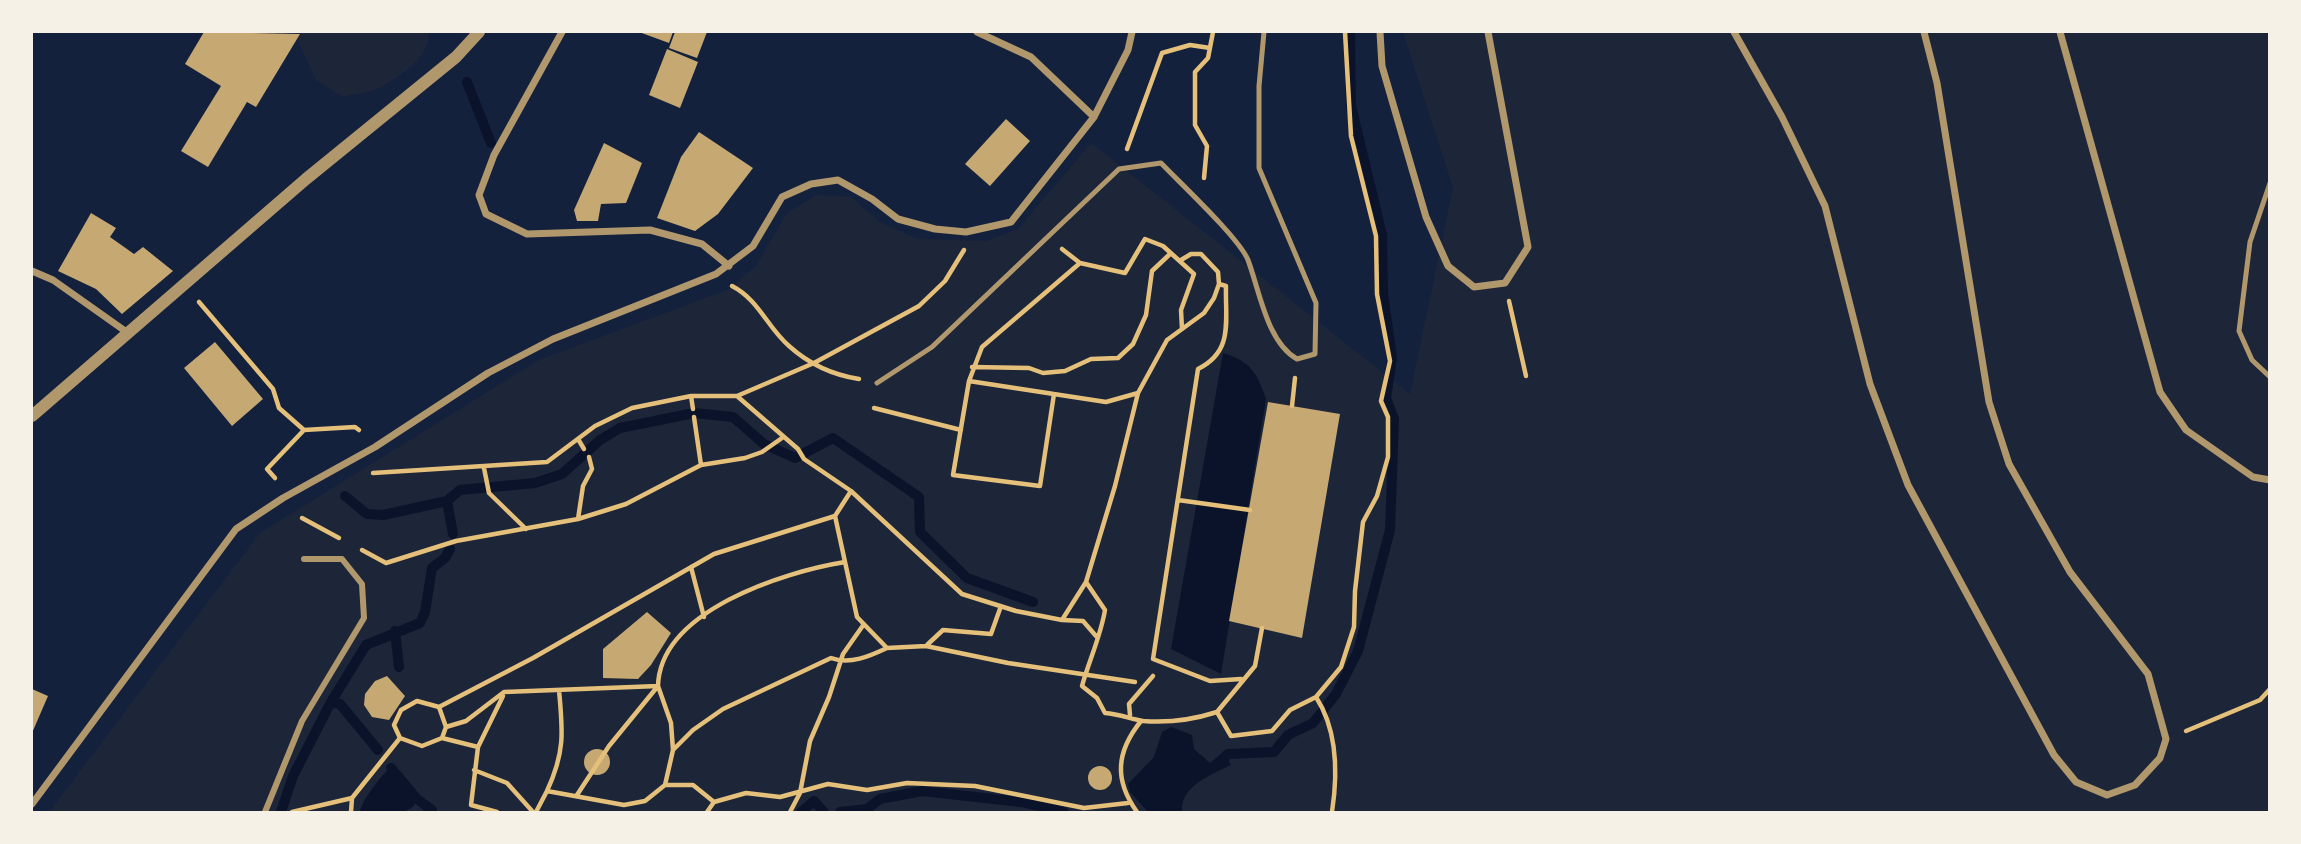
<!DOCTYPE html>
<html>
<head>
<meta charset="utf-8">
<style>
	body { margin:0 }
	#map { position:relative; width:2301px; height:844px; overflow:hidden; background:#14213d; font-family:"Times New Roman",serif }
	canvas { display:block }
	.frame { position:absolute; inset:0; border:33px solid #f6f1e7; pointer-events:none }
</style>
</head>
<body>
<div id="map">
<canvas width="2301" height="844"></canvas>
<div class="frame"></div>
</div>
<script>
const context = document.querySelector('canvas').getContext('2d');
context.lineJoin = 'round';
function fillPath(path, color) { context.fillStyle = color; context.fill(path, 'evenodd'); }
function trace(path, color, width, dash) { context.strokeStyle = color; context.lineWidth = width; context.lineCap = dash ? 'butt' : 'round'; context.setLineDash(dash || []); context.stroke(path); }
fillPath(new Path2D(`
	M 294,32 L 429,32 C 431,57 396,80 376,89 C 366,93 354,94 343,97 L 316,80 Z
	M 1403,32 L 2269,32 L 2269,812 L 49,812 L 260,533 L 539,360 L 727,290 L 756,266 L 787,213 L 816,195 L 851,197 L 880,222 L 917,239 L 986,241 L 1018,229 L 1091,143 L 1410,394 L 1453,188 Z`), '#1d2539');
fillPath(new Path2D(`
	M 1223,353 C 1250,361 1257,372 1266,399 L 1221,674 L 1171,649 Z
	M 1171,727 L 1192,735 L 1194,749 L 1210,763 L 1224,751 L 1231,765 C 1211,775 1180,786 1182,812 L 1148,812 L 1130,792 L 1128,784 L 1154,757 L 1162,732 Z
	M 391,768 L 395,770 L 415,794 L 414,806 L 404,812 L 360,812 C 361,802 382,773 391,768 Z`), '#0b132b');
trace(new Path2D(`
	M 467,82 L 491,143
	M 345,496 L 367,514 L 383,515 L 447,501 L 460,490 L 535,483 L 562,474 L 600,440 L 620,428 L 694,413 L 733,417 L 764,444 L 795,458 L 833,438 L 919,497 L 920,532 L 967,578 L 1033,602
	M 447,501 L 453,534
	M 395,631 L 399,667
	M 378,750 L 340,704 L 331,702 L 366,645 L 420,623 L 425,612 L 432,568 L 445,558 L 450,549
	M 1220,762 L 1228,754 L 1274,752 L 1288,735 L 1313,723 L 1336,694 L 1358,651 L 1390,530 L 1394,419 L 1386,398 L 1392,358 L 1383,293 L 1382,235 L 1351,106 L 1350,32
	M 391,768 L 417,799 L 432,810
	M 281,812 L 293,776 L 331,702
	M 801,812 L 814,801 L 824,812
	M 840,812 L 867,809 L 880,799 L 922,791 L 1021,802 L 1064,812`), '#0b132b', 10);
fillPath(new Path2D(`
	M 204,32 L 300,34 L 256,107 L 247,102 L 208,167 L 181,151 L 221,86 L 185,64 Z
	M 639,32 L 673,32 L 669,43 Z
	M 675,32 L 707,32 L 697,58 L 669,48 Z
	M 667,49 L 698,62 L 680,108 L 649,95 Z
	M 1006,119 L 1030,141 L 990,186 L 965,164 Z
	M 699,132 L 753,168 L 718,214 L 695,231 L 657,218 L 681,157 Z
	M 604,143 L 642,163 L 626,203 L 601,204 L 598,221 L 577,221 L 574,210 Z
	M 91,213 L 116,228 L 110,237 L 134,254 L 143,247 L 173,271 L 122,314 L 96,289 L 58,271 Z
	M 215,342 L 263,399 L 232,426 L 184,368 Z
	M 1268,402 L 1340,414 L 1302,638 L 1229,621 Z
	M 647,612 L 671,633 L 651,665 L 638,679 L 603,678 L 603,649 Z
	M 387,676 L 405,696 L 389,720 L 372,717 L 364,705 L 365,694 L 375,681 Z
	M 32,689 L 48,696 L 32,733 Z
	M584 762a13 13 0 1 1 26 0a13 13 0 1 1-26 0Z
	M1088 778a12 12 0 1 1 24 0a12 12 0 1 1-24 0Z`), '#c6a872');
trace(new Path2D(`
	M 1127,149 L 1162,53 L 1190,45 L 1210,48
	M 1204,178 L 1207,146 L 1195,125 L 1195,72 L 1208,58 L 1213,32
	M 1062,249 L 1080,263 L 1125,273 L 1145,239 L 1163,246 L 1194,274 L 1181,310 L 1182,329
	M 1181,260 L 1191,254 L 1201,254 L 1218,272 L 1219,284
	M 732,286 C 759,300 767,327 789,346 C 809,364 833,375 859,379
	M 1509,301 L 1526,376
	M 199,302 L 273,389 L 279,408 L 304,430 L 267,469 L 275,478
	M 972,367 L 1029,368 L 1043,373 L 1065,371 L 1091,359 L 1118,358 L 1133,344 L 1146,315 L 1152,271 L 1170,254
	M 969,381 L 982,347 L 1080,263
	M 1054,394 L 1040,486 L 953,475 L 969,381 L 1106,402 L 1138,393
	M 691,396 L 693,409
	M 737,396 L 814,363 L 919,306 L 945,281 L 964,250
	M 1292,406 L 1295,378
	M 874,408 L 961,430
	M 694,417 L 701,465
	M 304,430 L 355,427 L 359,430
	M 578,439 L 584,449
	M 484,468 L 489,493 L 526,529
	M 373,473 L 547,462 L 595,426 L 632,408 L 691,396 L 737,396 L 798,449 L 804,459 L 851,491 L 962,594 L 1016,611 L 1062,620 L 1083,621 L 1096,636
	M 1178,500 L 1250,510
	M 835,516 L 857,617 L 887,648 L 926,646 L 1008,663 L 1135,682
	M 302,518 L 339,538
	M 578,519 L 583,486 L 592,469 L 589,457
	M 362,550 L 386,563 L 456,541 L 578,519 L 626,504 L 701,465 L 745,458 L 762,452 L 782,438
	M 691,567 L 704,617
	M 1086,582 L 1105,610 C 1101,635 1089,661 1082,686 L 1097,698 L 1105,713 C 1119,714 1131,719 1143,721 C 1167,723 1195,719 1217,712 L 1231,736 L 1272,731 L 1290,710 L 1316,697 L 1341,667 L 1354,627 L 1355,591 L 1363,522 L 1377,496 L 1388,457 L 1388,417 L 1381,401 L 1390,361 L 1377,294 L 1376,236 L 1351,136 L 1345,32
	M 1062,620 L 1086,582 L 1115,486 L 1138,393 L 1167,340 L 1204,313 L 1214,298 L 1219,284 L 1226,286 C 1225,321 1234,351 1198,369 L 1153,659 L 1210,681 L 1241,679
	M 927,645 L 943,630 L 991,634 L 1001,606
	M 1316,697 C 1338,731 1338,773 1332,812
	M 439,707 L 446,727 L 442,738 L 422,746 L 400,738 L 394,725 L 401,710 L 417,701 L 439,707 L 533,658 L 714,554 L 835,516 L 851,491
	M 1217,712 L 1255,666 L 1262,628
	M 1130,715 L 1129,704 L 1153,676
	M 446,727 L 466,721 L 504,692 L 658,686 C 660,611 783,572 845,562
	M 2186,731 L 2260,700 L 2270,689
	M 442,738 L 478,747
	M 474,770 L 507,783 L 533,812
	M 665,785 L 693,785 L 714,802
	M 547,791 C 565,752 563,732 559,690
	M 577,795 L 609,746 L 658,686 L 671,723 L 673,750
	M 292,812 L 352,798
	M 351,812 L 352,798 L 400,738
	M 497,812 L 471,805 L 478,747 L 503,696
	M 536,812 L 547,791 L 624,805 L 645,801 L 665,785 L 673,750 L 693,730 L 723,709 L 831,658 C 850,665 870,656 887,648
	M 707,812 L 714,802 L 746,793 L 780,797 L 828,784 L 867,790 L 907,783 L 975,786 L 1084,808 L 1128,803
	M 790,812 L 800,793 L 810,741 L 829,697 L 843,654 L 864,624
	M 1137,812 C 1114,780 1116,752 1141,721`), '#e5c07b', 4.5);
trace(new Path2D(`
	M 2270,183 L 2250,242 L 2239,331 L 2252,360 L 2270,377
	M 877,383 L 932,347 L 1119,169 L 1161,163 C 1180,183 1239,238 1248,260 C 1260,292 1267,342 1297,359 L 1315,354 L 1316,303 L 1259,168 L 1259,86 L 1264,32`), '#b1986c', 5);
trace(new Path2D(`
	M 265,812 L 302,721 L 364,618 L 362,584 L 342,559 L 304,559`), '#b1986c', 6);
trace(new Path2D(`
	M 562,32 L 494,155 L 479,195 L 486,214 L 527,234 L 650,230 L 702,244 L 729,266
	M 977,32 L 1031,57 L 1094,117
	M 1380,32 L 1382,66 L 1426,217 L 1448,266 L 1474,287 L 1505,283 L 1528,247 L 1488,32
	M 1734,32 L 1782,117 L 1825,206 L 1870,384 L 1908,485 L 2054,755 L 2076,782 L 2107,795 L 2135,785 L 2160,758 L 2166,739 L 2148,674 L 2070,572 L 2009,464 L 1989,402 L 1937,83 L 1924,32
	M 2060,32 L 2160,392 L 2186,430 L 2253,477 L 2270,480
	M 32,271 L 53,280 L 128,333
	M 32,804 L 236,529 L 283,498 L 375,447 L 488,373 L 553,339 L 716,274 L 753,246 L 782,197 L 811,184 L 838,180 L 872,199 L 898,219 L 935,229 L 966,232 L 1011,222 L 1094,117 L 1128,50 L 1132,32`), '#b1986c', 7);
trace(new Path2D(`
	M 32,416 L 306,179 L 456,57 L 479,32`), '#b1986c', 12);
</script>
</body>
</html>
